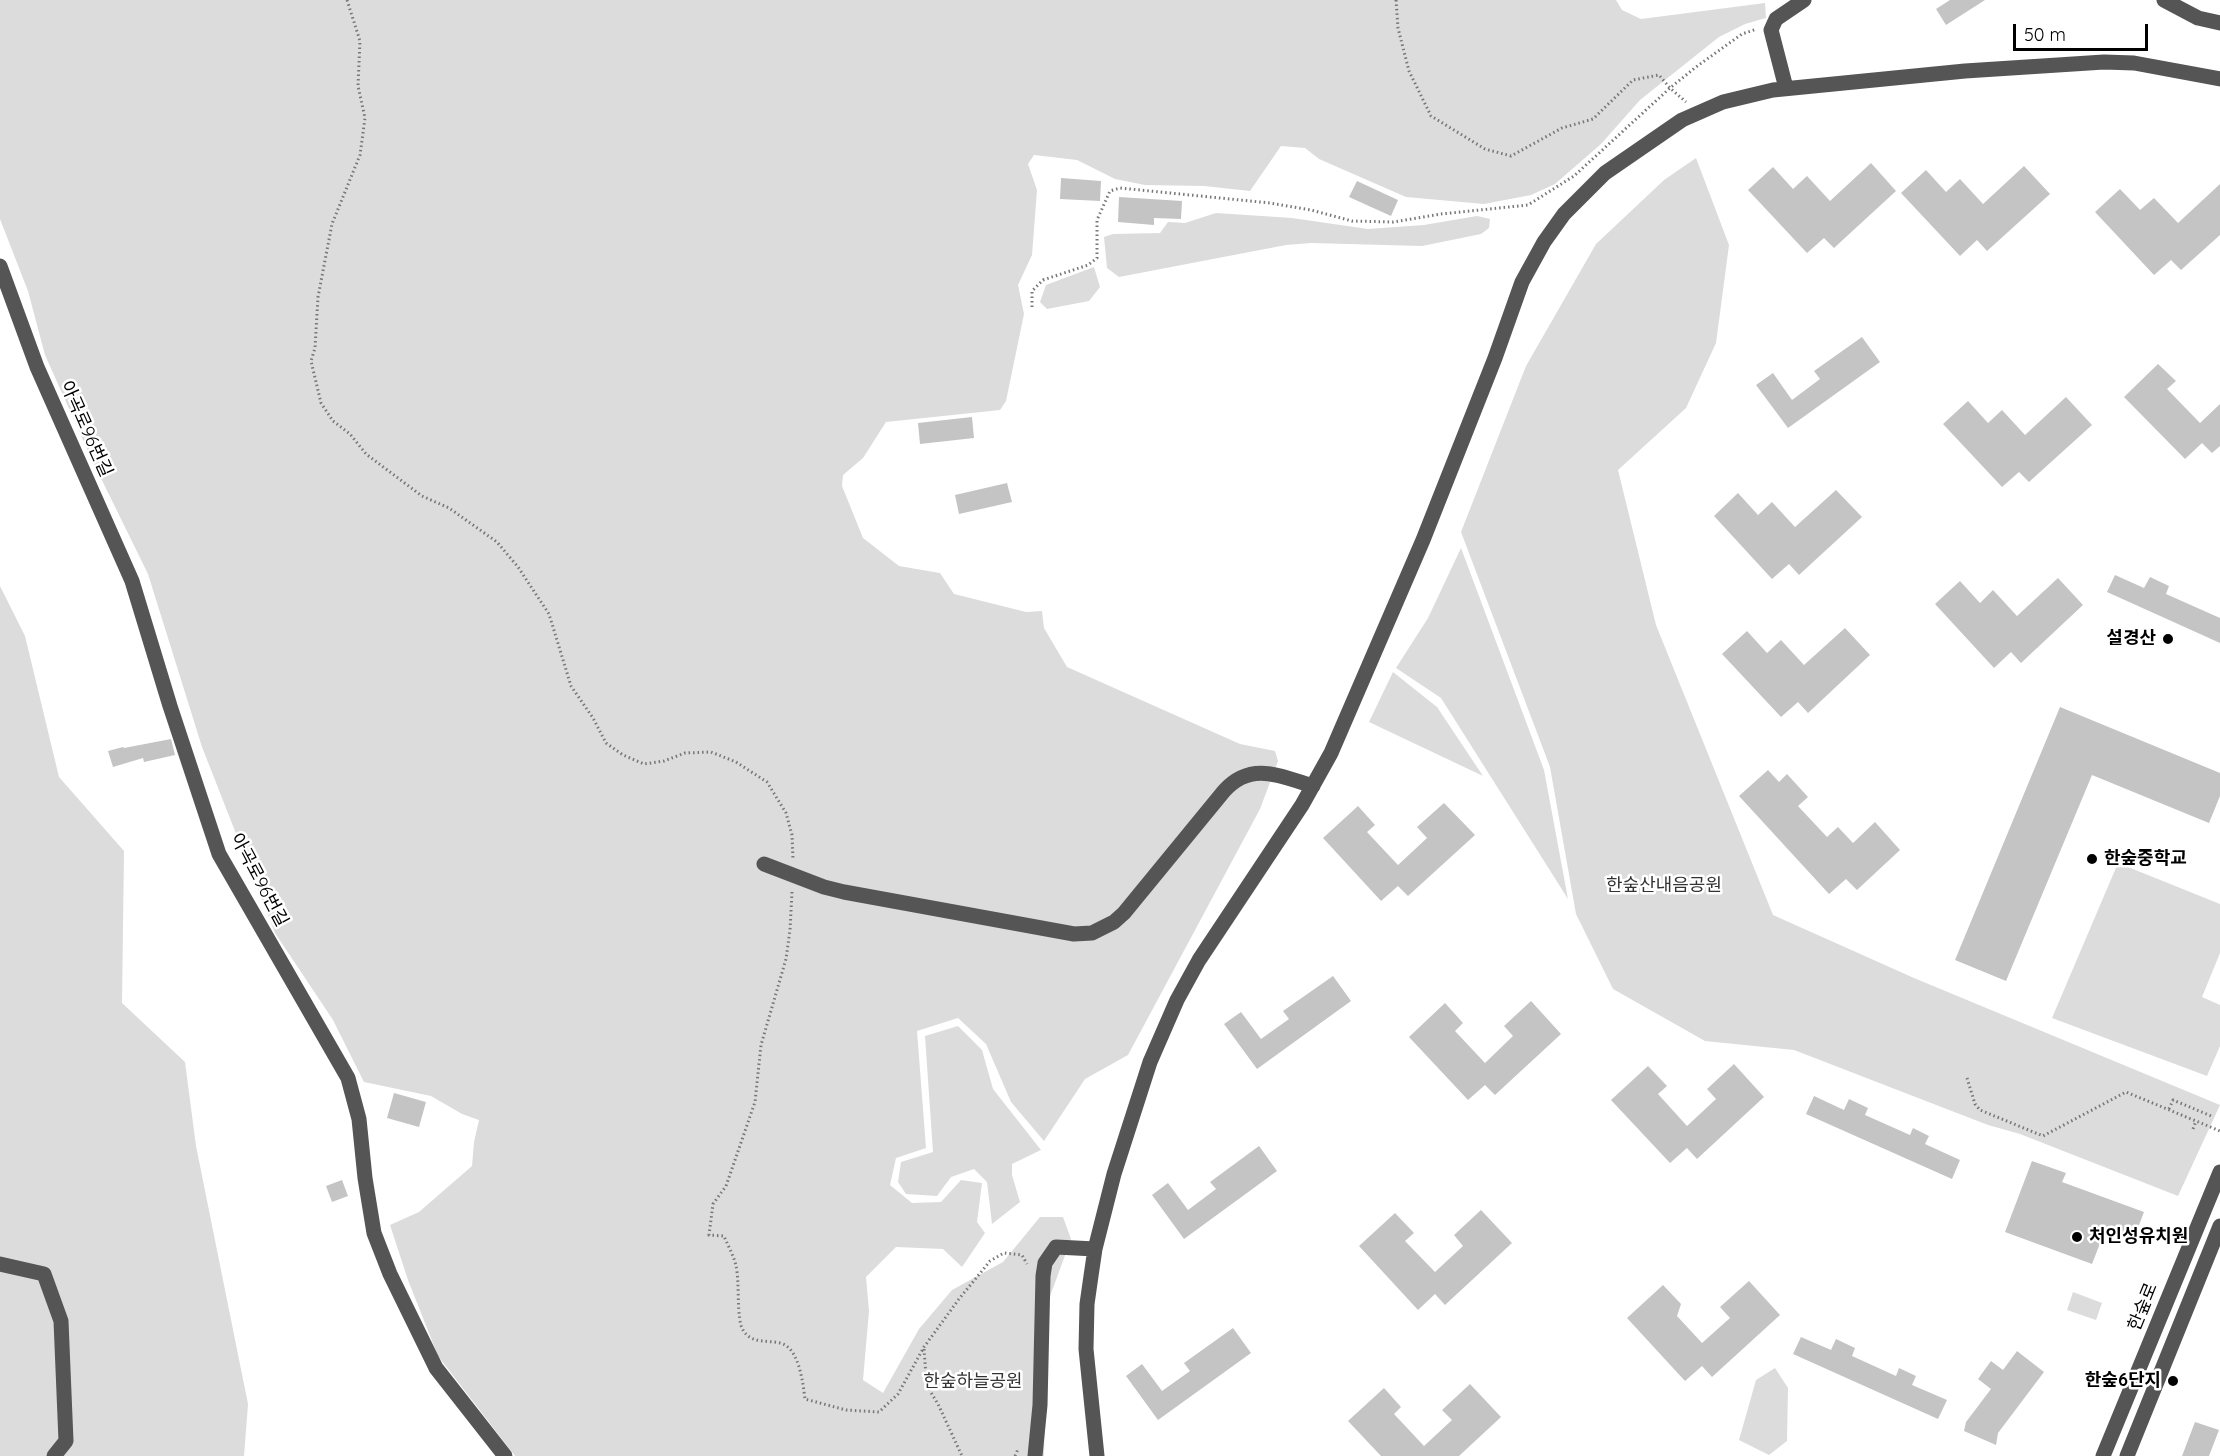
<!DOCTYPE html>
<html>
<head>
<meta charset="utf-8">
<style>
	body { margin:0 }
	#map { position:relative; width:2220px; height:1456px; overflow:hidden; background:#fff; font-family:Quicksand,sans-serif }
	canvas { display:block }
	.scale { position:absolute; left:2013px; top:24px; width:135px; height:27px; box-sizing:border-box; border:3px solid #000; border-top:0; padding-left:8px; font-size:18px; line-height:21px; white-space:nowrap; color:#000; -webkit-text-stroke:4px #fff; paint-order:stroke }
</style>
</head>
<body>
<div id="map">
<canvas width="2220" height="1456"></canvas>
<div class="scale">50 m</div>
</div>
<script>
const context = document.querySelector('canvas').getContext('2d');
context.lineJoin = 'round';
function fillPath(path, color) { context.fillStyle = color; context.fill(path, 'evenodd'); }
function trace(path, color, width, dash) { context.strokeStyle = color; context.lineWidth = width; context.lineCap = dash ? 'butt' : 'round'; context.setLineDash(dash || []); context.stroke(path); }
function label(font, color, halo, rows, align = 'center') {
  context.font = font + ' Quicksand,"Noto Sans KR",sans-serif'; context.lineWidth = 5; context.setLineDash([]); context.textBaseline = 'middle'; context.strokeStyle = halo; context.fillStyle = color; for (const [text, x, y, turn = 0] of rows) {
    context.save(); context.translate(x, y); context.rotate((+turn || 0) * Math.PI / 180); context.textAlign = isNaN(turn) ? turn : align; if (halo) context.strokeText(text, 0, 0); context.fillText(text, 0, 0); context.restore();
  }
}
fillPath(new Path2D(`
	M 0,0 L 1616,0 L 1622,10 L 1641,19 L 1765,3 L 1766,18 L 1745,24 L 1719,37 L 1640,100 L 1601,144 L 1555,184 L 1531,195 L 1484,204 L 1406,197 L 1319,159 L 1305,148 L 1281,146 L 1250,191 L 1204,186 L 1145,185 L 1115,179 L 1077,160 L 1034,155 L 1028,164 L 1037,190 L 1032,255 L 1018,285 L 1024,314 L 1006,401 L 1000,410 L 886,422 L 863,458 L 843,475 L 842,486 L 863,538 L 899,566 L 940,573 L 954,594 L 1026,612 L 1042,611 L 1044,628 L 1067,667 L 1240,744 L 1275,751 L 1278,761 L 1260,809 L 1128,1055 L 1085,1079 L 1044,1141 L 1011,1102 L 986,1044 L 958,1018 L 917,1031 L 926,1148 L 896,1158 L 890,1185 L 912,1203 L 941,1202 L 961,1180 L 982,1183 L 977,1222 L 985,1233 L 962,1267 L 943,1249 L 896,1247 L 866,1277 L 869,1311 L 863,1380 L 883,1393 L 919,1329 L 952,1290 L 1003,1262 L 1040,1217 L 1063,1217 L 1071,1239 L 1049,1299 L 1046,1366 L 1044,1456 L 515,1456 L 438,1356 L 408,1280 L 390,1225 L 419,1212 L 472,1166 L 474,1142 L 479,1120 L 462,1114 L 431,1096 L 364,1082 L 333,1020 L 275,933 L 202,747 L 148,574 L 92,460 L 45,355 L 28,291 L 0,219 Z
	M 1696,158 L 1729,245 L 1716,343 L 1686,408 L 1618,470 L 1656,625 L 1773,915 L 1914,978 L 2220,1105 L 2178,1196 L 2020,1134 L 1988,1125 L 1794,1050 L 1705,1041 L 1613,989 L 1576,914 L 1550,767 L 1461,532 L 1526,366 L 1596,244 L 1664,180 Z
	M 1216,213 L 1292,218 L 1368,229 L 1424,225 L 1477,216 L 1490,219 L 1489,228 L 1481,234 L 1422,246 L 1311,243 L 1286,245 L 1119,277 L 1107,268 L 1104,237 L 1113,234 L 1160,233 L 1168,222 L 1185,223 Z
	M 1094,267 L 1100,287 L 1089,301 L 1047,309 L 1040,302 L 1046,285 Z
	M 1461,548 L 1544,770 L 1568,899 L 1441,698 L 1396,668 L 1428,618 Z
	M 0,586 L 25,636 L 59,777 L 124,851 L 122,1003 L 185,1062 L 196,1146 L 248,1404 L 244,1456 L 0,1456 Z
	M 1393,672 L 1437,707 L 1483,776 L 1369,722 Z
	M 2118,863 L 2220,904 L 2220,953 L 2202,997 L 2220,1005 L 2220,1046 L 2207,1076 L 2052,1018 Z
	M 958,1026 L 982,1050 L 993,1089 L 1041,1150 L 1012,1164 L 1012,1175 L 1020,1202 L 992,1224 L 987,1182 L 974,1169 L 951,1177 L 937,1196 L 906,1194 L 898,1182 L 901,1162 L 933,1152 L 925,1036 Z
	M 2073,1292 L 2102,1303 L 2096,1320 L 2067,1310 Z
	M 1775,1368 L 1788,1388 L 1787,1441 L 1769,1455 L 1739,1440 L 1756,1380 Z`), '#dcdcdc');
fillPath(new Path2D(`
	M 1950,0 L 1985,0 L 1946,25 L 1936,9 Z
	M 1871,163 L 1896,191 L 1834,248 L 1824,238 L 1807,253 L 1748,190 L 1773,167 L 1793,189 L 1807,176 L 1830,201 Z
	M 2024,166 L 2050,194 L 1987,251 L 1977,240 L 1960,256 L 1901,193 L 1926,170 L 1946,192 L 1960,179 L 1983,204 Z
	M 1061,178 L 1101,181 L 1100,201 L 1060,199 Z
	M 1357,181 L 1398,200 L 1391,216 L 1349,197 Z
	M 2220,184 L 2220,235 L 2181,270 L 2171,260 L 2154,275 L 2095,212 L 2120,189 L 2140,210 L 2154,198 L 2178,223 Z
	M 1119,197 L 1182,201 L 1181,219 L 1154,218 L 1154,225 L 1118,222 Z
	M 1862,337 L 1880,362 L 1788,428 L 1756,385 L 1773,373 L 1792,400 L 1820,379 L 1814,371 Z
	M 2158,364 L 2176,381 L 2167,389 L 2200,423 L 2220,404 L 2220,446 L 2212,453 L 2202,443 L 2185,459 L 2124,397 Z
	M 2066,397 L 2092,425 L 2029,482 L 2019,472 L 2002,487 L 1943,424 L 1968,401 L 1988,423 L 2002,410 L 2025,435 Z
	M 972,417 L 974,438 L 920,444 L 918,423 Z
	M 1007,483 L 1012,502 L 959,514 L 955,495 Z
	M 1836,490 L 1862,517 L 1799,575 L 1789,564 L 1772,579 L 1714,516 L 1738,493 L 1758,515 L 1772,502 L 1795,527 Z
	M 2115,575 L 2144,588 L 2150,577 L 2169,586 L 2166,594 L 2220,618 L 2220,643 L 2107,592 Z
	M 2058,578 L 2083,605 L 2021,663 L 2011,652 L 1994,668 L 1935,604 L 1960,581 L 1980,603 L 1993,590 L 2017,616 Z
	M 1845,628 L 1870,655 L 1808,713 L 1798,702 L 1781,717 L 1722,654 L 1747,631 L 1767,653 L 1781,640 L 1804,665 Z
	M 2060,707 L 2220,773 L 2220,796 L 2209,823 L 2092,775 L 2006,981 L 1955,960 Z
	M 171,739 L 175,755 L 144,762 L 143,758 L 113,767 L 108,751 L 123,747 L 124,748 Z
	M 1768,770 L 1779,782 L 1787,774 L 1808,797 L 1798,806 L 1827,837 L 1838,827 L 1853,843 L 1875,822 L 1900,850 L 1857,890 L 1846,879 L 1829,894 L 1739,796 Z
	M 1444,803 L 1475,835 L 1408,896 L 1398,886 L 1381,901 L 1323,838 L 1358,806 L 1375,825 L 1367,832 L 1398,865 L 1427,838 L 1417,827 Z
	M 1333,976 L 1351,1001 L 1257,1069 L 1224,1024 L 1241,1012 L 1261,1039 L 1289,1019 L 1283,1011 Z
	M 1531,1001 L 1561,1034 L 1495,1095 L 1485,1085 L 1468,1100 L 1409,1037 L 1445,1003 L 1463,1023 L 1455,1031 L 1485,1063 L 1513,1036 L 1504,1026 Z
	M 1734,1064 L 1764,1097 L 1697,1159 L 1687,1148 L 1670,1163 L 1611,1100 L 1648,1066 L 1667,1086 L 1658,1094 L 1687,1126 L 1716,1099 L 1707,1089 Z
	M 394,1093 L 426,1102 L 419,1127 L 387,1118 Z
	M 1814,1096 L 1844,1110 L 1849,1099 L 1868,1108 L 1865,1115 L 1910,1135 L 1913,1128 L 1929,1136 L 1925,1144 L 1960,1160 L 1952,1179 L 1806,1114 Z
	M 1259,1146 L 1277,1171 L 1184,1239 L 1152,1195 L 1168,1183 L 1188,1210 L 1216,1189 L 1210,1182 Z
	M 2032,1161 L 2066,1173 L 2062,1182 L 2144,1212 L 2134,1238 L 2106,1228 L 2092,1264 L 2005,1232 Z
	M 342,1180 L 348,1196 L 332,1202 L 326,1186 Z
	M 1481,1210 L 1512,1243 L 1445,1305 L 1435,1294 L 1418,1310 L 1359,1246 L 1395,1213 L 1414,1233 L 1405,1241 L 1435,1272 L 1463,1246 L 1454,1235 Z
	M 1749,1281 L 1780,1315 L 1712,1377 L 1702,1366 L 1685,1381 L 1627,1318 L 1663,1285 L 1681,1304 L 1677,1316 L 1702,1343 L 1730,1318 L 1720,1307 Z
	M 1233,1328 L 1251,1353 L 1158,1420 L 1126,1376 L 1142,1364 L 1162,1391 L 1190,1371 L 1184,1363 Z
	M 1801,1337 L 1831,1350 L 1836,1339 L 1855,1348 L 1852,1356 L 1896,1376 L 1899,1368 L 1916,1376 L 1912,1385 L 1947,1400 L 1938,1419 L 1793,1354 Z
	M 2017,1351 L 2044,1372 L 1998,1433 L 1996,1445 L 1964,1431 L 1966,1422 L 1991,1389 L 1978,1379 L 1991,1361 L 2003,1370 Z
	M 1470,1384 L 1501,1417 L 1459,1456 L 1381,1456 L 1348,1421 L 1384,1388 L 1401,1407 L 1394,1414 L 1424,1446 L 1452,1420 L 1442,1410 Z
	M 2195,1422 L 2219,1430 L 2209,1456 L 2182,1456 Z`), '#c4c4c4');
trace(new Path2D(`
	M 347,0 L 360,41 L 358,86 L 365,118 L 360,155 L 332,224 L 318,297 L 315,348 L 311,361 L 321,403 L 333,421 L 350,434 L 366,454 L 422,496 L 449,508 L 497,542 L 518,567 L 549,614 L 571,686 L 593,718 L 606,743 L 623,755 L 644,764 L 664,761 L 685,753 L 711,752 L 736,762 L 767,782 L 786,813 L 792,835 L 793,859
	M 1396,0 L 1398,28 L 1409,71 L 1431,116 L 1485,149 L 1511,156 L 1562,128 L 1593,119 L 1633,80 L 1659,75 L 1670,88 L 1686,102
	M 1032,307 L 1032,291 L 1043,280 L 1088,265 L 1097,258 L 1097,220 L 1110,191 L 1120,188 L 1270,203 L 1311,210 L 1352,221 L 1393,222 L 1441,214 L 1528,205 L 1574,176 L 1670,88 L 1696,67 L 1742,34 L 1757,29
	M 792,892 L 790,930 L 786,959 L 761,1045 L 755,1102 L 726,1186 L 713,1204 L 709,1235 L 724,1236 C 728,1246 734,1256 736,1266 C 740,1282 736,1319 743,1330 C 751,1344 767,1340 780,1343 C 799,1347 803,1383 805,1399 L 846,1410 L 879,1412 L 898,1394 L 924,1347 L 959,1299 L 990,1261 L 1004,1253 L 1022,1255 L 1027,1264
	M 1967,1078 L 1975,1104 L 1980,1110 L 2043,1136 L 2126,1092 L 2220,1131
	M 2169,1109 L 2173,1100 L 2211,1116
	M 2193,1129 L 2196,1121
	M 924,1349 L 926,1376 L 930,1391 L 938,1404 L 962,1456
	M 1015,1456 L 1018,1449`), '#777', 3, [1.5, 3]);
trace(new Path2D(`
	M 2164,0 L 2198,18 L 2220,23
	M 1786,88 L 1771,30 L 1776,19 L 1804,0
	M 0,266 L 37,367 L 132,581 L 170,706 L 219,854 L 348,1078 L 359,1119 L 365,1178 L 374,1233 L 390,1274 L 436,1368 L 505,1456
	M 764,864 L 824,887 L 844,892 L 1074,934 L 1092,933 L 1114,922 L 1124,913 L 1224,791 C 1251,761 1280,776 1313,786
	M 0,1264 L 44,1274 L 61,1321 L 66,1441 L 54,1456
	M 1035,1456 L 1040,1405 L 1043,1276 L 1045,1263 L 1056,1247 L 1095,1249
	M 1097,1456 L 1086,1349 L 1087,1304 L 1091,1276 L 1095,1249 L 1114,1174 L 1150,1062 L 1177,1000 L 1199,960 L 1302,805 L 1331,753 L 1423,540 L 1495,358 L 1522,282 L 1544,242 L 1564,214 L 1605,173 L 1682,120 L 1723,102 L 1773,90 L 1965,71 L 2104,62 L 2134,63 L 2220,79
	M 2103,1456 L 2220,1172
	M 2127,1456 L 2220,1226`), '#555', 15);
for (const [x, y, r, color] of [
	[2168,639,6,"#000"],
	[2092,859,6,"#000"],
	[2077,1237,6,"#000"],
	[2173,1381,6,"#000"]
]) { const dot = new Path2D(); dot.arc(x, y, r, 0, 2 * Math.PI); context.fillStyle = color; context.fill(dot); trace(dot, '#fff', 2); }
label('18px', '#000', '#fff', [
	["아곡로96번길",86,429,66],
	["아곡로96번길",259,880,62],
	["한숲로",2143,1307,-68]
]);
label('bold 18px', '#000', '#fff', [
	["설경산",2156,639],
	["한숲중학교",2104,859,"left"],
	["처인성유치원",2089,1237,"left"],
	["한숲6단지",2161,1381]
], 'right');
label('18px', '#333', '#fff', [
	["한숲산내음공원",1664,886],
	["한숲하늘공원",973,1382]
]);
</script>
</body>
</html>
